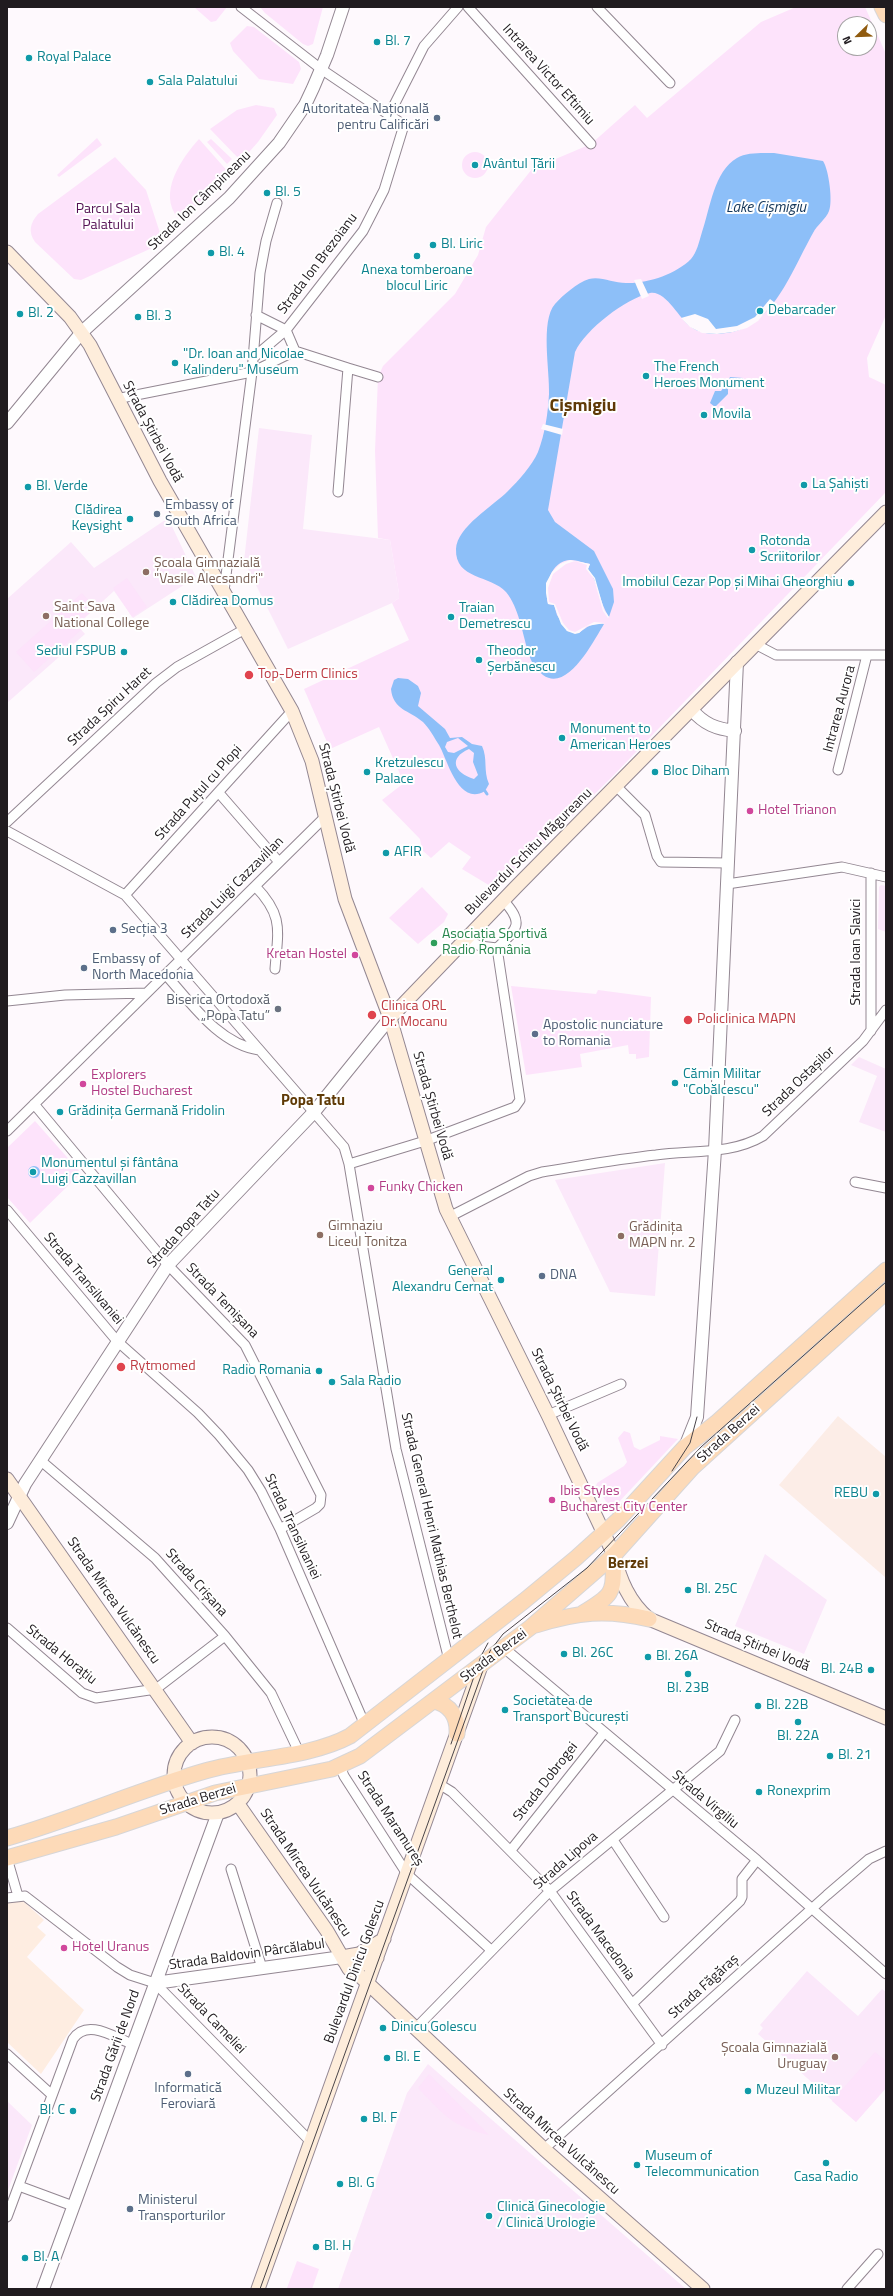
<!DOCTYPE html>
<html>
<head>
<meta charset="utf-8">
<style>
	body { margin:0 }
	#map { position:relative; width:893px; height:2296px; overflow:hidden; background:#fef9fd; font-family:"Titillium Web",sans-serif }
	canvas { display:block }
	.frame { position:absolute; inset:0; border:8px solid #201b1f; pointer-events:none }
	.north { position:absolute; left:837px; top:16px; width:40px; height:40px; box-sizing:border-box; background:#fff; border:1px solid #a6a4a5; border-radius:50%; rotate:247deg; font-size:11px; font-weight:700; line-height:16px; text-align:center; color:#201b1f }
	.north::after { content:''; display:block; margin:auto; width:14px; height:18px; background:#905b0f; clip-path:polygon(50% 0,100% 100%,50% 72%,0 100%) }
</style>
</head>
<body>
<div id="map">
<canvas width="893" height="2296"></canvas>
<div class="frame"></div>
<div class="north">N</div>
</div>
<script>
const context = document.querySelector('canvas').getContext('2d');
context.lineJoin = 'round';
function fillPath(path, color) { context.fillStyle = color; context.fill(path, 'evenodd'); }
function trace(path, color, width, dash) { context.strokeStyle = color; context.lineWidth = width; context.lineCap = dash ? 'butt' : 'round'; context.setLineDash(dash || []); context.stroke(path); }
function label(font, color, halo, rows, align = 'center') {
  context.font = font + ' "Titillium Web",sans-serif'; context.lineWidth = 4; context.setLineDash([]); context.textBaseline = 'middle'; context.strokeStyle = halo; context.fillStyle = color; for (const [text, x, y, turn = 0] of rows) {
    context.save(); context.translate(x, y); context.rotate((+turn || 0) * Math.PI / 180); context.textAlign = isNaN(turn) ? turn : align; if (halo) context.strokeText(text, 0, 0); context.fillText(text, 0, 0); context.restore();
  }
}
fillPath(new Path2D(`
	M 16,1900 L 23,1901 L 44,1920 L 37,1927 L 46,1935 L 27,1957 L 84,2010 L 41,2074 L 7,2042 L 7,1902 Z`), '#feede1');
fillPath(new Path2D(`
	M 838,1416 L 886,1457 L 886,1578 L 779,1485 Z`), '#fcede7');
fillPath(new Path2D(`
	M 259,428 L 312,435 L 303,529 L 390,540 L 399,593 L 399,598 L 392,603 L 288,649 L 244,561 Z
	M 168,518 L 196,577 L 133,618 L 114,591 L 77,625 L 85,634 L 7,703 L 7,599 L 71,542 L 94,568 Z
	M 881,885 L 886,886 L 886,932 L 878,929 L 879,887 Z
	M 859,1057 L 886,1069 L 886,1132 L 859,1122 L 877,1076 L 851,1065 Z
	M 665,1163 L 655,1296 L 610,1292 L 555,1180 Z
	M 765,1554 L 827,1600 L 804,1654 L 735,1626 Z
	M 807,1971 L 858,2016 L 882,1989 L 886,1992 L 886,2088 L 856,2122 L 758,2034 L 763,2028 L 760,2025 Z
	M 428,2064 L 686,2289 L 338,2289 L 407,2093 Z
	M 7,2101 L 32,2125 L 7,2193 Z`), '#fbe8fa');
fillPath(new Path2D(`
	M 194,7 L 227,7 L 216,21 L 211,22 Z
	M 260,7 L 323,7 L 313,44 L 308,46 L 303,44 L 265,13 Z
	M 796,7 L 865,7 L 886,54 L 886,315 L 867,358 L 869,377 L 886,385 L 886,492 L 612,777 L 497,890 L 462,869 L 471,857 L 449,842 L 431,858 L 422,850 L 420,839 L 382,800 L 404,783 L 379,727 L 330,749 L 304,689 L 409,640 L 392,603 L 399,598 L 399,593 L 390,540 L 378,538 L 375,451 L 378,377 L 383,366 L 455,294 L 478,255 L 486,227 L 532,169 L 591,144 L 635,105 L 647,118 L 761,22 ZM 845,24 L 869,24 L 869,48 L 845,48 Z
	M 247,26 L 254,27 L 299,62 L 301,69 L 293,84 L 259,79 L 233,51 L 230,43 Z
	M 256,105 L 274,108 L 277,115 L 258,142 L 241,161 L 210,129 L 237,110 Z
	M 97,138 L 102,145 L 59,177 L 57,175 Z
	M 199,139 L 230,174 L 193,209 L 178,218 C 157,193 182,158 199,139 Z
	M 211,139 L 232,159 L 227,164 L 207,142 Z
	M462 165a13 13 0 1 1 26 0a13 13 0 1 1-26 0Z
	M 115,157 L 146,190 L 161,236 L 152,248 L 81,280 L 74,279 L 35,242 C 28,232 30,223 38,214 Z
	M 127,578 L 147,607 L 132,617 L 113,588 Z
	M 82,593 L 95,608 L 77,625 L 81,630 L 34,672 L 16,652 Z
	M 422,887 L 448,914 L 444,922 L 418,944 L 389,918 Z
	M 511,986 L 596,994 L 598,990 L 651,997 L 649,1057 L 636,1059 L 636,1054 L 629,1054 L 628,1045 L 580,1054 L 582,1067 L 526,1075 Z
	M 35,1121 L 81,1173 L 30,1223 L 7,1197 L 7,1148 Z
	M 624,1431 L 630,1433 L 634,1447 L 640,1450 L 660,1440 L 660,1436 L 678,1439 L 618,1503 L 607,1503 L 596,1486 L 597,1483 L 624,1466 L 627,1462 L 618,1438 Z
	M 875,2052 L 886,2061 L 886,2088 L 856,2122 L 832,2101 Z
	M 429,2074 L 489,2135 C 452,2127 443,2114 418,2088 Z
	M 297,2261 L 319,2269 L 312,2289 L 287,2288 Z`), '#fde3fb');
fillPath(new Path2D(`
	M 774,153 L 823,161 C 829,170 833,202 829,211 C 826,219 817,225 813,233 C 792,270 773,328 726,333 C 713,335 701,334 691,327 C 679,319 666,290 650,293 C 625,299 586,329 575,352 L 548,510 L 555,522 L 594,551 L 613,589 L 614,602 L 609,617 C 599,602 599,583 588,569 L 590,564 C 584,563 577,560 571,560 C 550,560 544,588 548,604 L 554,605 L 557,615 L 567,631 L 579,633 C 588,626 593,623 604,624 C 594,640 568,693 543,675 C 535,669 530,660 528,651 C 522,632 519,608 506,592 C 491,575 455,580 456,549 C 457,527 493,506 508,491 C 518,481 532,466 538,452 C 545,434 548,413 549,394 C 550,371 540,321 555,304 C 563,295 577,283 589,279 C 601,276 613,283 626,283 C 647,284 676,274 691,259 C 697,252 699,242 702,232 C 710,209 714,171 737,158 C 747,152 762,153 774,153 Z
	M 730,377 L 743,378 L 739,388 L 736,388 L 728,381 Z
	M 724,387 L 728,389 L 728,394 L 715,407 L 710,403 L 715,391 L 721,391 Z
	M 398,678 L 408,679 L 418,686 L 421,693 L 418,706 L 445,729 L 450,738 L 462,737 L 472,744 L 482,746 C 488,759 483,770 489,784 L 485,791 C 458,807 447,758 439,745 C 434,737 429,728 423,722 C 409,710 393,710 391,689 L 394,680 ZM 458,738 L 468,746 L 454,753 L 448,752 L 445,747 L 447,742 ZM 469,749 L 474,753 L 473,762 L 478,775 L 474,779 C 454,773 448,758 469,749 Z
	M28 1172a6 6 0 1 1 12 0a6 6 0 1 1-12 0Z`), '#8dbff8');
fillPath(new Path2D(`
	M 641,279 L 649,296 L 642,299 L 634,280 Z
	M 770,299 L 774,302 L 758,321 L 747,328 L 733,332 L 717,334 L 702,333 L 690,327 L 681,318 L 695,314 L 708,319 L 716,329 L 737,326 L 755,317 Z
	M 543,424 L 563,429 L 562,435 L 541,429 Z
	M 570,560 L 590,564 L 588,569 L 595,578 L 604,610 L 609,617 L 608,618 L 603,611 L 594,579 L 586,569 L 587,565 L 575,561 L 566,564 L 553,574 L 548,588 L 549,602 L 555,604 L 563,623 L 569,630 L 575,632 L 594,622 L 605,623 L 587,626 L 579,633 L 575,634 L 567,631 L 561,624 L 554,605 L 548,604 L 546,593 L 546,583 L 552,572 L 560,564 Z`), '#fef9fd');
trace(new Path2D(`
	M 485,791 L 487,794`), '#8dbff8', 3);
const minor = new Path2D(`
	M 241,7 L 321,69 L 404,125 L 384,190 L 363,231 L 286,330 L 253,358
	M 468,7 L 591,144
	M 597,7 L 670,83
	M 389,115 L 424,46 L 458,7
	M 256,315 L 286,330 L 295,351
	M 295,351 L 348,368 L 338,492
	M 348,368 L 378,377
	M 116,399 L 252,372 L 295,351
	M 224,591 L 252,372 L 260,273 L 266,241 L 277,203
	M 755,644 L 776,655 L 886,655
	M 838,770 L 867,655
	M 617,787 L 645,815 L 657,856 L 661,862 L 728,863
	M 219,793 L 279,862
	M 7,822 L 156,683 L 177,667 L 245,629
	M 7,831 L 125,895 L 344,1147 L 349,1164 L 396,1449 L 449,1660
	M 871,873 L 871,1031
	M 727,884 L 842,867 L 886,877
	M 255,886 C 284,916 278,930 275,969
	M 125,895 L 292,711
	M 466,939 L 480,946 L 497,948
	M 497,948 C 517,929 525,924 503,900
	M 166,975 C 192,1004 219,1044 259,1050
	M 7,1001 L 65,995 L 147,993
	M 34,1104 L 168,1265 L 245,1345 L 321,1495 L 320,1504 L 316,1508 L 280,1529
	M 7,1131 L 325,817
	M 349,1164 L 425,1141 L 515,1107 L 520,1100 L 497,948
	M 855,1182 L 886,1188
	M 7,1210 L 117,1341 L 198,1413 L 219,1435 L 248,1470 L 261,1491 L 280,1529 L 365,1725
	M 449,1217 L 529,1176 L 542,1172 C 580,1166 618,1159 656,1155 C 692,1150 731,1155 763,1136 L 863,1041 L 886,1010
	M 548,1415 L 621,1384
	M 40,1460 L 155,1558 L 225,1636 L 271,1693 L 299,1752
	M 7,1628 L 82,1693 L 96,1698 L 156,1689 L 225,1636
	M 504,1648 L 757,1860 L 886,1974
	M 340,1766 L 344,1776 L 407,1874 L 491,1950
	M 439,1784 L 452,1792 L 550,1891 L 662,2045
	M 613,1840 L 664,1917
	M 511,1850 L 604,1733
	M 7,1858 L 18,1896
	M 231,1869 L 262,1968
	M 7,1898 L 25,1896 L 117,1967 L 130,1975 L 155,1983 L 311,2142
	M 632,2004 L 740,1901 L 742,1897 L 742,1879 L 757,1860
	M 416,2028 L 550,1891 L 720,1751 L 735,1720
	M 7,2054 L 52,2095
	M 544,2149 L 827,1895 L 869,1859 L 886,1851
	M 19,2186 L 73,2206
	M 7,2217 L 73,2039 C 87,2018 114,2037 132,2044
	M 847,2289 L 878,2254`);
const tertiary = new Path2D(`
	M 7,423 L 82,332 L 229,198 L 279,143 L 305,105 L 313,88 L 327,55 L 343,7
	M 692,710 C 704,724 716,729 735,731
	M 685,1447 L 697,1417 L 715,1150 L 737,662
	M 7,1523 L 25,1484 L 168,1265 L 314,1112 L 390,1018
	M 155,1983 L 342,1957
	M 43,2289 L 218,1813`);
const secondary = new Path2D(`
	M 7,252 L 70,317 L 90,345 L 160,481 L 292,711 L 312,761 L 345,899 L 390,1018 L 446,1209 L 548,1415 L 614,1555 C 620,1580 629,1602 649,1619 L 886,1718
	M 390,1018 L 516,887 L 886,512
	M 7,1479 L 192,1743
	M174 1775a38 38 0 1 1 76 0a38 38 0 1 1-76 0Z
	M 238,1804 L 327,1931 L 349,1969
	M 342,1957 L 359,1954 L 384,1939
	M 344,1961 L 544,2149 L 703,2289
	M 344,1961 L 364,1964 L 377,1958
	M 258,2289 L 481,1666`);
const primary = new Path2D(`
	M 882,7 L 886,15
	M 583,1613 C 618,1592 612,1592 614,1555
	M 536,1625 C 578,1612 606,1609 649,1619
	M 434,1701 C 451,1705 458,1717 457,1734
	M 7,1838 C 74,1819 138,1790 205,1771 C 250,1758 309,1758 350,1736 L 524,1601 L 576,1558 L 618,1520 L 685,1447 L 716,1423 L 886,1270
	M 7,1858 L 116,1827 L 215,1793 L 332,1769 L 360,1756 L 531,1627 L 614,1555 L 692,1468 L 886,1292`);
trace(minor, '#938792', 11);
trace(tertiary, '#938792', 14);
trace(secondary, '#938792', 15);
trace(primary, '#d7d6d7', 17);
trace(minor, '#fff', 9);
trace(tertiary, '#fff', 12);
trace(secondary, '#feeddb', 13);
trace(primary, '#fddab8', 15);
trace(new Path2D(`
	M 672,1471 L 690,1443 L 697,1417
	M 451,1744 L 481,1656 L 488,1643
	M 260,2289 L 490,1651 L 503,1634 L 587,1568 L 701,1447 L 886,1282`), '#4a4549', 1);
for (const [x, y, r, color] of [
	[377,42,4,"#0f9aa8"],
	[29,58,4,"#0f9aa8"],
	[150,82,4,"#0f9aa8"],
	[437,118,4,"#5c6f8a"],
	[475,165,4,"#0f9aa8"],
	[267,193,4,"#0f9aa8"],
	[433,245,4,"#0f9aa8"],
	[211,253,4,"#0f9aa8"],
	[417,256,4,"#0f9aa8"],
	[760,311,4,"#0f9aa8"],
	[20,314,4,"#0f9aa8"],
	[138,317,4,"#0f9aa8"],
	[175,363,4,"#0f9aa8"],
	[646,376,4,"#0f9aa8"],
	[704,415,4,"#0f9aa8"],
	[804,485,4,"#0f9aa8"],
	[28,487,4,"#0f9aa8"],
	[157,514,4,"#5c6f8a"],
	[130,519,4,"#0f9aa8"],
	[752,550,4,"#0f9aa8"],
	[146,572,4,"#8d6e63"],
	[851,583,4,"#0f9aa8"],
	[173,602,4,"#0f9aa8"],
	[46,616,4,"#8d6e63"],
	[451,617,4,"#0f9aa8"],
	[124,652,4,"#0f9aa8"],
	[479,660,4,"#0f9aa8"],
	[249,675,5,"#e0444e"],
	[562,738,4,"#0f9aa8"],
	[367,772,4,"#0f9aa8"],
	[655,772,4,"#0f9aa8"],
	[750,811,4,"#d1479c"],
	[386,853,4,"#0f9aa8"],
	[113,930,4,"#5c6f8a"],
	[434,943,4,"#2e9e5b"],
	[355,955,4,"#d1479c"],
	[84,968,4,"#5c6f8a"],
	[278,1009,4,"#6b7280"],
	[372,1015,5,"#e0444e"],
	[688,1020,5,"#e0444e"],
	[535,1034,4,"#5c6f8a"],
	[675,1083,4,"#0f9aa8"],
	[83,1084,4,"#d1479c"],
	[60,1112,4,"#0f9aa8"],
	[33,1172,4,"#0f9aa8"],
	[371,1188,4,"#d1479c"],
	[320,1235,4,"#8d6e63"],
	[621,1236,4,"#8d6e63"],
	[542,1276,4,"#5c6f8a"],
	[501,1280,4,"#0f9aa8"],
	[121,1367,5,"#e0444e"],
	[319,1371,4,"#0f9aa8"],
	[332,1382,4,"#0f9aa8"],
	[876,1494,4,"#0f9aa8"],
	[552,1500,4,"#d1479c"],
	[688,1590,4,"#0f9aa8"],
	[564,1654,4,"#0f9aa8"],
	[648,1657,4,"#0f9aa8"],
	[871,1670,4,"#0f9aa8"],
	[688,1674,4,"#0f9aa8"],
	[758,1706,4,"#0f9aa8"],
	[505,1710,4,"#0f9aa8"],
	[798,1722,4,"#0f9aa8"],
	[830,1756,4,"#0f9aa8"],
	[759,1792,4,"#0f9aa8"],
	[64,1948,4,"#d1479c"],
	[383,2028,4,"#0f9aa8"],
	[835,2057,4,"#8d6e63"],
	[387,2058,4,"#0f9aa8"],
	[188,2074,4,"#5c6f8a"],
	[748,2091,4,"#0f9aa8"],
	[73,2111,4,"#0f9aa8"],
	[364,2119,4,"#0f9aa8"],
	[826,2163,4,"#0f9aa8"],
	[637,2165,4,"#0f9aa8"],
	[340,2184,4,"#0f9aa8"],
	[130,2209,4,"#5c6f8a"],
	[489,2216,4,"#0f9aa8"],
	[316,2247,4,"#0f9aa8"],
	[25,2258,4,"#0f9aa8"]
]) { const dot = new Path2D(); dot.arc(x, y, r, 0, 2 * Math.PI); context.fillStyle = color; context.fill(dot); trace(dot, '#fff', 1.5); }
label('14px', '#0d838f', '#fff', [
	["Bl. 7",385,42],
	["Royal Palace",37,58],
	["Sala Palatului",158,82],
	["Avântul Țării",483,165],
	["Bl. 5",275,193],
	["Bl. Liric",441,245],
	["Bl. 4",219,253],
	["Anexa tomberoane",417,271,"center"],
	["blocul Liric",417,287,"center"],
	["Debarcader",768,311],
	["Bl. 2",28,314],
	["Bl. 3",146,317],
	["\"Dr. Ioan and Nicolae",183,355],
	["Kalinderu\" Museum",183,371],
	["The French",654,368],
	["Heroes Monument",654,384],
	["Movila",712,415],
	["La Șahiști",812,485],
	["Bl. Verde",36,487],
	["Clădirea",122,511,"right"],
	["Keysight",122,527,"right"],
	["Rotonda",760,542],
	["Scriitorilor",760,558],
	["Imobilul Cezar Pop şi Mihai Gheorghiu",843,583,"right"],
	["Clădirea Domus",181,602],
	["Traian",459,609],
	["Demetrescu",459,625],
	["Sediul FSPUB",116,652,"right"],
	["Theodor",487,652],
	["Șerbănescu",487,668],
	["Monument to",570,730],
	["American Heroes",570,746],
	["Kretzulescu",375,764],
	["Palace",375,780],
	["Bloc Diham",663,772],
	["AFIR",394,853],
	["Cămin Militar",683,1075],
	["\"Cobălcescu\"",683,1091],
	["Grădinița Germană Fridolin",68,1112],
	["Monumentul și fântâna",41,1164],
	["Luigi Cazzavillan",41,1180],
	["General",493,1272,"right"],
	["Alexandru Cernat",493,1288,"right"],
	["Radio Romania",311,1371,"right"],
	["Sala Radio",340,1382],
	["REBU",868,1494,"right"],
	["Bl. 25C",696,1590],
	["Bl. 26C",572,1654],
	["Bl. 26A",656,1657],
	["Bl. 24B",863,1670,"right"],
	["Bl. 23B",688,1689,"center"],
	["Societatea de",513,1702],
	["Transport București",513,1718],
	["Bl. 22B",766,1706],
	["Bl. 22A",798,1737,"center"],
	["Bl. 21",838,1756],
	["Ronexprim",767,1792],
	["Dinicu Golescu",391,2028],
	["Bl. E",395,2058],
	["Muzeul Militar",756,2091],
	["Bl. C",65,2111,"right"],
	["Bl. F",372,2119],
	["Museum of",645,2157],
	["Telecommunication",645,2173],
	["Casa Radio",826,2178,"center"],
	["Bl. G",348,2184],
	["Clinică Ginecologie",497,2208],
	["/ Clinică Urologie",497,2224],
	["Bl. H",324,2247],
	["Bl. A",33,2258]
], 'left');
label('14px', '#201b1f', '#fff', [
	["Intrarea Victor Eftimiu",548,75,48],
	["Strada Ion Câmpineanu",200,201,-44],
	["Strada Ion Brezoianu",318,264,-53],
	["Strada Știrbei Vodă",152,432,62],
	["Strada Spiru Haret",110,707,-43],
	["Intrarea Aurora",840,709,-75],
	["Strada Puțul cu Plopi",199,793,-48],
	["Strada Știrbei Vodă",336,798,76],
	["Bulevardul Schitu Măgureanu",529,852,-45],
	["Strada Luigi Cazzavillan",233,888,-45],
	["Strada Ioan Slavici",857,952,-90],
	["Strada Ostașilor",799,1082,-44],
	["Strada Știrbei Vodă",432,1106,74],
	["Strada Popa Tatu",184,1229,-48],
	["Strada Transilvaniei",83,1279,50],
	["Strada Temișana",222,1301,46],
	["Strada Știrbei Vodă",559,1400,64],
	["Strada Berzei",729,1434,-42],
	["Strada General Henri Mathias Berthelot",431,1526,77],
	["Strada Transilvaniei",292,1527,65],
	["Strada Crișana",196,1583,48],
	["Strada Mircea Vulcănescu",113,1601,55],
	["Strada Știrbei Vodă",757,1646,23],
	["Strada Horațiu",61,1655,39],
	["Strada Berzei",494,1656,-37],
	["Strada Dobrogei",546,1782,-52],
	["Strada Berzei",198,1800,-17],
	["Strada Virgiliu",705,1800,40],
	["Strada Maramureș",390,1819,57],
	["Strada Lipova",566,1861,-41],
	["Strada Mircea Vulcănescu",305,1873,56],
	["Strada Macedonia",600,1936,54],
	["Strada Baldovin Pârcălabul",247,1955,-8],
	["Bulevardul Dinicu Golescu",355,1972,-70],
	["Strada Făgăraș",704,1987,-42],
	["Strada Cameliei",211,2019,46],
	["Strada Gării de Nord",116,2046,-70],
	["Strada Mircea Vulcănescu",561,2142,42]
]);
label('14px', '#4e5e75', '#fff', [
	["Autoritatea Națională",429,110,"right"],
	["pentru Calificări",429,126,"right"],
	["Embassy of",165,506],
	["South Africa",165,522],
	["Secția 3",121,930],
	["Embassy of",92,960],
	["North Macedonia",92,976],
	["Apostolic nunciature",543,1026],
	["to Romania",543,1042],
	["DNA",550,1276],
	["Informatică",188,2089,"center"],
	["Feroviară",188,2105,"center"],
	["Ministerul",138,2201],
	["Transporturilor",138,2217]
], 'left');
label('14px', '#531053', '#fff', [
	["Parcul Sala",108,210],
	["Palatului",108,226]
]);
label('14px', '#785e54', '#fff', [
	["Școala Gimnazială",154,564],
	["\"Vasile Alecsandri\"",154,580],
	["Saint Sava",54,608],
	["National College",54,624],
	["Gimnaziu",328,1227],
	["Liceul Tonitza",328,1243],
	["Grădinița",629,1228],
	["MAPN nr. 2",629,1244],
	["Școala Gimnazială",827,2049,"right"],
	["Uruguay",827,2065,"right"]
], 'left');
label('14px', '#be3a42', '#fff', [
	["Top-Derm Clinics",258,675],
	["Clinica ORL",381,1007],
	["Dr. Mocanu",381,1023],
	["Policlinica MAPN",697,1020],
	["Rytmomed",130,1367]
], 'left');
label('14px', '#b23c85', '#fff', [
	["Hotel Trianon",758,811],
	["Kretan Hostel",347,955,"right"],
	["Explorers",91,1076],
	["Hostel Bucharest",91,1092],
	["Funky Chicken",379,1188],
	["Ibis Styles",560,1492],
	["Bucharest City Center",560,1508],
	["Hotel Uranus",72,1948]
], 'left');
label('14px', '#27864d', '#fff', [
	["Asociația Sportivă",442,935],
	["Radio România",442,951]
], 'left');
label('14px', '#5b616d', '#fff', [
	["Biserica Ortodoxă",270,1001],
	["„Popa Tatu”",270,1017]
], 'right');
label('italic 15px', '#113458', '#fff', [
	["Lake Cișmigiu",766,208]
]);
label('bold 15px', '#5f3a06', '#fff', [
	["Popa Tatu",313,1101],
	["Berzei",628,1564]
]);
label('bold 18px', '#5f3a06', '#fff', [
	["Cișmigiu",583,407]
]);
</script>
</body>
</html>
